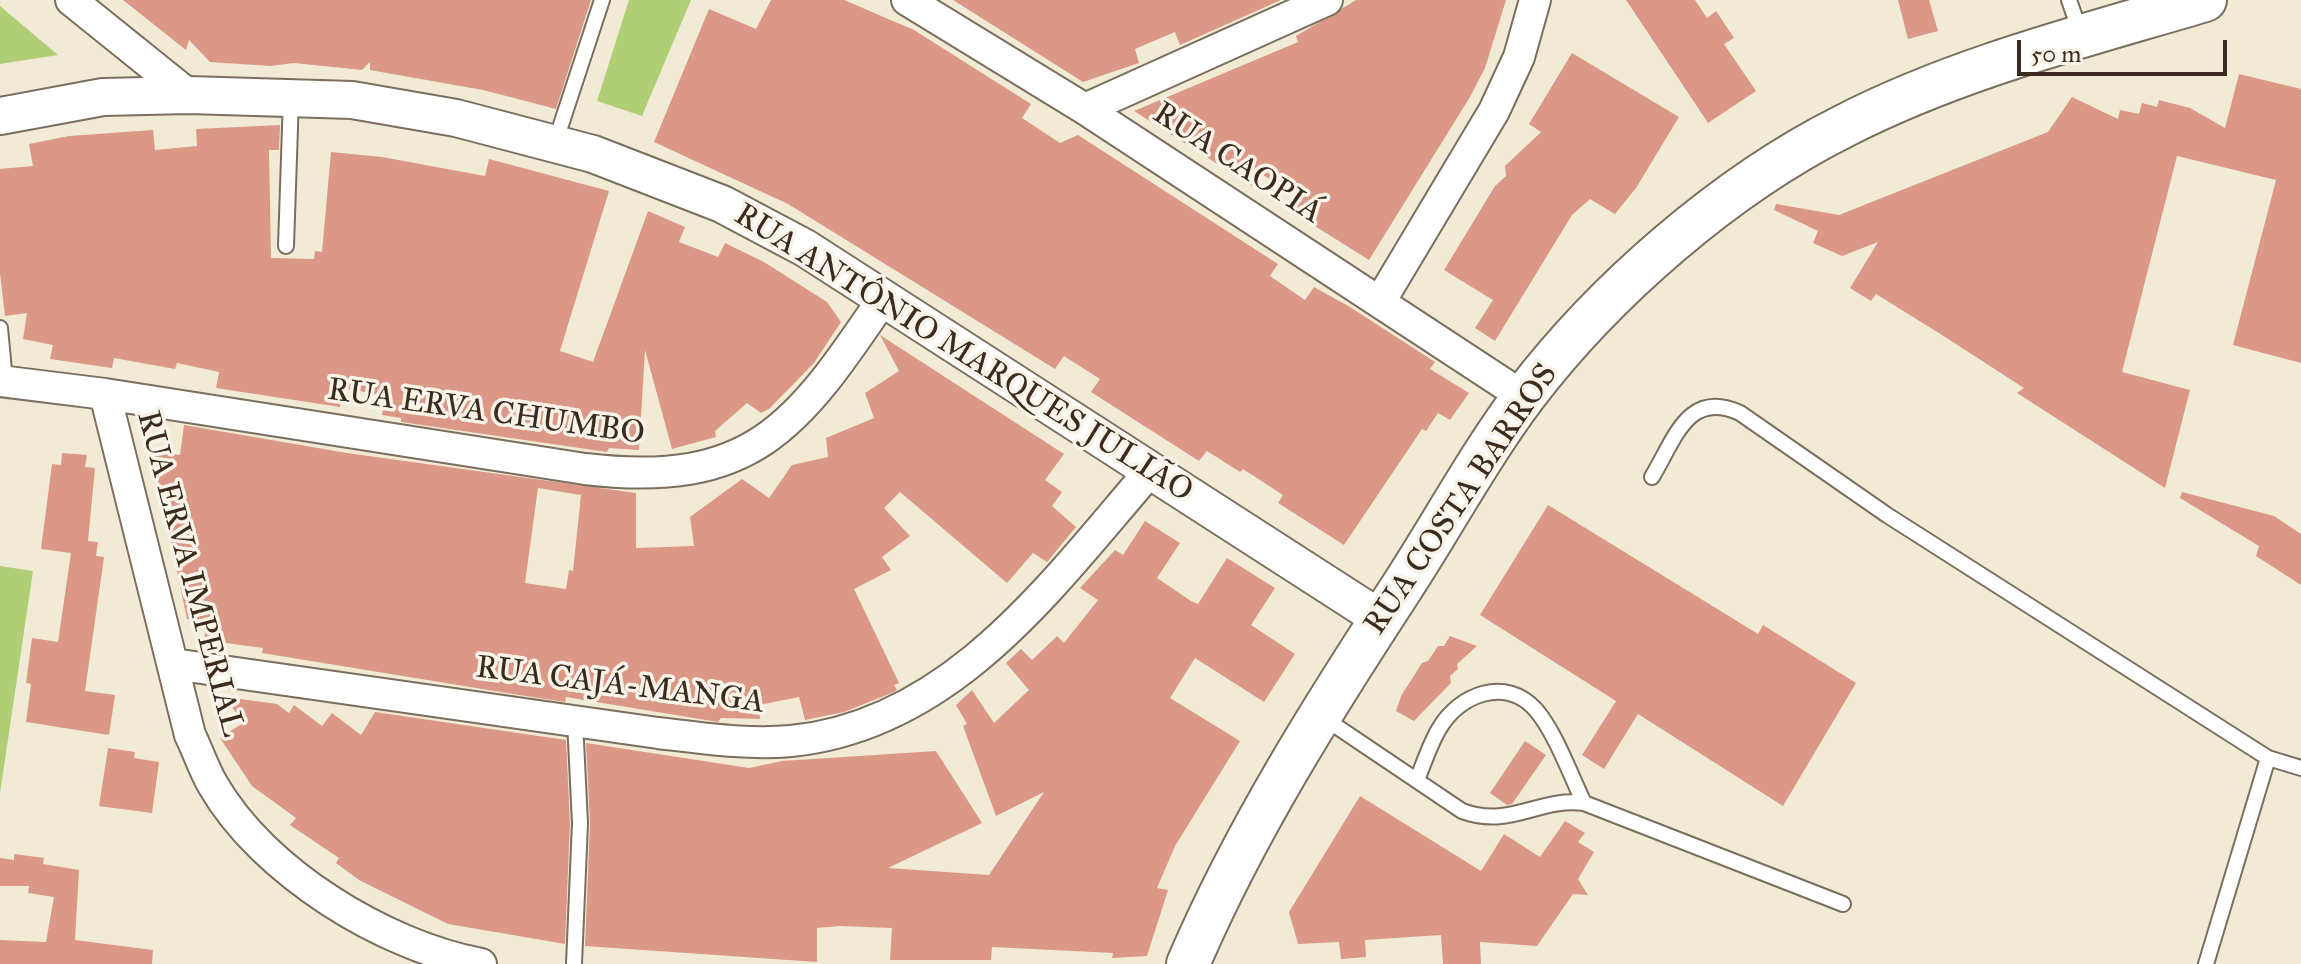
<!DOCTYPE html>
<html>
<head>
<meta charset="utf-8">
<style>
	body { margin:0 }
	#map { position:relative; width:2301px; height:964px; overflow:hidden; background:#f1ebd5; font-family:"IM FELL Great Primer",serif }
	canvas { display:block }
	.scale { position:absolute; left:2017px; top:40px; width:210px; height:36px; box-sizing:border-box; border:4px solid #3b2a1e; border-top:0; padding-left:10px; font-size:24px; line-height:28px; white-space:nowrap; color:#3b2a1e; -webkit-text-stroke:6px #f7f3e8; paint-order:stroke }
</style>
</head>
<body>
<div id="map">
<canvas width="2301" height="964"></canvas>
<div class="scale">50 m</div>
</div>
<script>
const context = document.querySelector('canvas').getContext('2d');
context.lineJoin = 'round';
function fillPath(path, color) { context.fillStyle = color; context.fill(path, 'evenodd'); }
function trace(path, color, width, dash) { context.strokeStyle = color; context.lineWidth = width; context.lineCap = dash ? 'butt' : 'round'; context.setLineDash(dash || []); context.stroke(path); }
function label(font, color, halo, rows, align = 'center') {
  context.font = font + ' "IM FELL Great Primer",serif'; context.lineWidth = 7; context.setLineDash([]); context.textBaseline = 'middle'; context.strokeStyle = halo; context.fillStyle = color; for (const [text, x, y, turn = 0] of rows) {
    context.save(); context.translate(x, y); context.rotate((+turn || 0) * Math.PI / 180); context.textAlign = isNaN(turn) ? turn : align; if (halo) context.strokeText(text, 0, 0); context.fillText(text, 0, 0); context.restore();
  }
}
fillPath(new Path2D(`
	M 629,0 L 691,0 L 642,116 L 597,101 Z
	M 0,6 L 58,55 L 0,64 Z
	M 0,566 L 33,571 L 0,793 Z`), '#b0ce75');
fillPath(new Path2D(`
	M 123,0 L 591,0 L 556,109 L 483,90 L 370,70 L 370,62 L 362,70 L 294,63 L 270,66 L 210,62 L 189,40 L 186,50 Z
	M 771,0 L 844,0 L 914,30 L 1031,104 L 1022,118 L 1060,143 L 1078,135 L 1278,264 L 1270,276 L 1305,300 L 1314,287 L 1350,307 L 1435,362 L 1430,369 L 1469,393 L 1450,420 L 1438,413 L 1426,431 L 1422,429 L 1344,545 L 1278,503 L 1283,495 L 1243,469 L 1240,472 L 1207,451 L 1199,461 L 1091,392 L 1100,379 L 1064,356 L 1055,369 L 788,204 L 654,142 L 709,9 L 756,29 Z
	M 953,0 L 1281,0 L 1180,45 L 1175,32 L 1135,49 L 1139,63 L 1083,82 Z
	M 1356,0 L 1506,0 L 1485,68 L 1470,97 L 1369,260 L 1291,211 L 1300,198 L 1260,173 L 1252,186 L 1134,111 L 1298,42 L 1296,36 Z
	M 1626,0 L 1695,0 L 1707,18 L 1716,11 L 1734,38 L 1724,44 L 1756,91 L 1708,123 Z
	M 1898,0 L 1929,0 L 1938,31 L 1908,39 Z
	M 1572,53 L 1679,117 L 1636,188 L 1615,214 L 1590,199 L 1572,215 L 1495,341 L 1475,328 L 1493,300 L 1444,270 L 1495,186 L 1506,176 L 1505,166 L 1541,132 L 1529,124 Z
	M 2239,74 L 2301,89 L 2301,363 L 2233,345 L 2276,180 L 2177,156 L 2122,372 L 2190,390 L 2165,488 L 2017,393 L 2024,388 L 1942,335 L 1876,294 L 1871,301 L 1850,288 L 1878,242 L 1842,256 L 1813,243 L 1818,231 L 1774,210 L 1776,204 L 1839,215 L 2048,132 L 2072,97 L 2118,119 L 2120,110 L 2139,114 L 2142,103 L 2157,107 L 2159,100 L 2190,108 L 2225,128 Z
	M 280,125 L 279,150 L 269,150 L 271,258 L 314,259 L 315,251 L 322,252 L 331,152 L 382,157 L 485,176 L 489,159 L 609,191 L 560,351 L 593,362 L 648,211 L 685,227 L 679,242 L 718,257 L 725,243 L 764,262 L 827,302 L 841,322 L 814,363 L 769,409 L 761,413 L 747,403 L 715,431 L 716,437 L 672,449 L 645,350 L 639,450 L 609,448 L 607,452 L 401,422 L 401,418 L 382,415 L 385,396 L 344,388 L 340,407 L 216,388 L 219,372 L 177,363 L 175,369 L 114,358 L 112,368 L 50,359 L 53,345 L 23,339 L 27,313 L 5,316 L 0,273 L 0,169 L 33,166 L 29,144 L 69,136 L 153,130 L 155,150 L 197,146 L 196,129 Z
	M 880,335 L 1064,454 L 1045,480 L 1062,492 L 1052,506 L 1076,527 L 1047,562 L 1033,553 L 1007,583 L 900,492 L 884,508 L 910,536 L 882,557 L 891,570 L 854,589 L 899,683 L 894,685 L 897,690 L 894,692 L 844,712 L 805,720 L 799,697 L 759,705 L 760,719 L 721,718 L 718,722 L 566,697 L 565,702 L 519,695 L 262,653 L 263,648 L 204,640 L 207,622 L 187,619 L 152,451 L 180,455 L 184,425 L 347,453 L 636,493 L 636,548 L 694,546 L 690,517 L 742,479 L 769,498 L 792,465 L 828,457 L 826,438 L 874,418 L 865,393 L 899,371 ZM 538,488 L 581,495 L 573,571 L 569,570 L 566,589 L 525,583 Z
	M 62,453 L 87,455 L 85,467 L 95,468 L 88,541 L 98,542 L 96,556 L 104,557 L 85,691 L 115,695 L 109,735 L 26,722 L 31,684 L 26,683 L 32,638 L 58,642 L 71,553 L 41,549 L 52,464 L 61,465 Z
	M 2182,492 L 2274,516 L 2301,534 L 2301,585 L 2256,556 L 2259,546 L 2180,498 Z
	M 1548,505 L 1758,634 L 1763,625 L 1856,683 L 1783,806 L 1638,714 L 1604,769 L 1582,755 L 1616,701 L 1480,615 Z
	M 1145,521 L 1180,543 L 1157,578 L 1191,601 L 1198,604 L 1227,558 L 1275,588 L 1251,625 L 1295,654 L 1264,702 L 1195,658 L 1170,698 L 1240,741 L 1175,846 L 1157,888 L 1168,890 L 1147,956 L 1112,958 L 1113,953 L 992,947 L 991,960 L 890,960 L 892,928 L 840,926 L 817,928 L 817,962 L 585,946 L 590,823 L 586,743 L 749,768 L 782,761 L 936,751 L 982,823 L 888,868 L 989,875 L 1044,792 L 996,816 L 963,726 L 967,724 L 956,705 L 972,690 L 994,723 L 1029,690 L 1006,663 L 1021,649 L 1032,660 L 1057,636 L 1064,643 L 1098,600 L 1080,588 L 1115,550 L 1123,555 Z
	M 1450,636 L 1477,646 L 1457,664 L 1458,669 L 1450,676 L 1451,683 L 1414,721 L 1396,711 L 1401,696 L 1422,663 L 1428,661 L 1438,646 L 1444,646 Z
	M 225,697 L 277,704 L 289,713 L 294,705 L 322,726 L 332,713 L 361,735 L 375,712 L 566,740 L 570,823 L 565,944 L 448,924 L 359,880 L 336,863 L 339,858 L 290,825 L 296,818 L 252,786 L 220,738 L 243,723 Z
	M 1525,741 L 1546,755 L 1512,804 L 1507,805 L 1490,793 Z
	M 108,748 L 135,752 L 134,758 L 159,762 L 152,813 L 99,806 Z
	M 1360,796 L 1481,871 L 1504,834 L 1540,857 L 1565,821 L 1585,833 L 1578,842 L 1594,852 L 1578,879 L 1588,895 L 1573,894 L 1537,946 L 1480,942 L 1481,964 L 1443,964 L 1441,935 L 1365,940 L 1366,957 L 1341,959 L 1339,942 L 1298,944 L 1289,912 Z
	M 14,854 L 44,858 L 43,864 L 79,870 L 75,940 L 153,950 L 152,964 L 0,964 L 0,940 L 46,942 L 54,897 L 28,893 L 29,886 L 0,886 L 0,858 L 14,860 Z`), '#db9887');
const service = new Path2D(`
	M 2069,0 L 2080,32
	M 555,143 L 602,0
	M 286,246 L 291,98
	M 0,328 L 5,381
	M 1652,477 C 1675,439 1688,389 1740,413 L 1887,515 L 2268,758 L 2301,768
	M 1324,718 L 1462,811 C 1510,829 1539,797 1584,803 L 1843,904
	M 1417,780 C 1424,763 1430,744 1439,729 C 1459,694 1506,676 1536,710 C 1555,732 1571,776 1584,803
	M 574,964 L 580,823 L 575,721
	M 2206,964 L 2268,758`);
const minor = new Path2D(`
	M 71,0 L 189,95
	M 907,0 L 1085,109 L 1524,397
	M 1085,109 L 1327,0
	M 1381,300 L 1494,111 L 1519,57 L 1535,0
	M 0,381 L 105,394 L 190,735 C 198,751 204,770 213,785 C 263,872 384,946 481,964
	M 105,394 L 585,469 C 753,489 797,426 883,299
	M 173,664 L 658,733 C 702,738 746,745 791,741 C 953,725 1053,583 1151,470`);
const tertiary = new Path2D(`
	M 0,116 L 103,97 L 189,95 L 352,100 L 456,118 L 593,154 L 722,204 L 805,248 L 1381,619`);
const secondary = new Path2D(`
	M 1188,964 C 1245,831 1323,708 1402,587 C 1443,524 1480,455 1525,395 C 1605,290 1726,185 1844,126 C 1957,68 2084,36 2205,0`);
trace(service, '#7b6e5e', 18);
trace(minor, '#7b6e5e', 34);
trace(tertiary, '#7b6e5e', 40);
trace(secondary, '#7b6e5e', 46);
trace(service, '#fff', 14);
trace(minor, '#fff', 30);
trace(tertiary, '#fff', 36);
trace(secondary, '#fff', 42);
label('32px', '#3b2a1e', '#f7f3e8', [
	["RUA CAOPIÁ",1237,164,33],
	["RUA ANTÔNIO MARQUES JULIÃO",963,354,32],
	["RUA ERVA CHUMBO",486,413,8],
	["RUA COSTA BARROS",1462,500,-56],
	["RUA ERVA IMPERIAL",189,574,75],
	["RUA CAJÁ-MANGA",620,686,7]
]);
</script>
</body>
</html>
